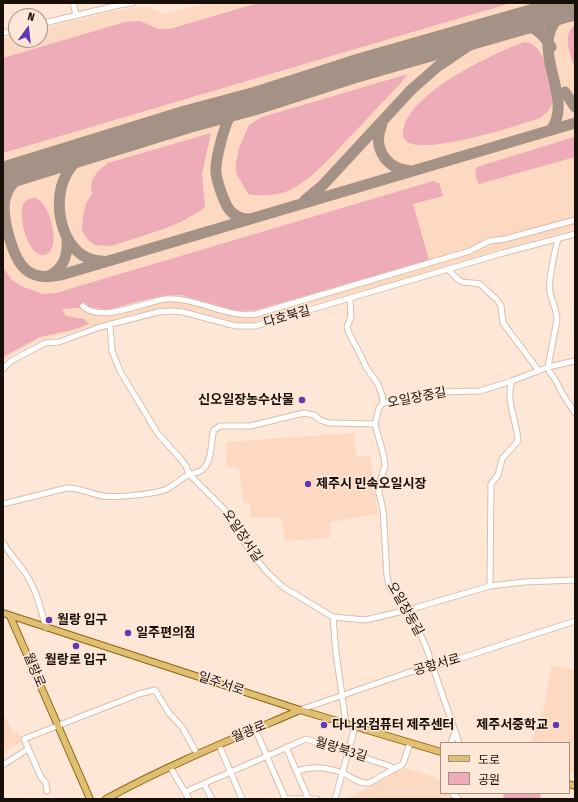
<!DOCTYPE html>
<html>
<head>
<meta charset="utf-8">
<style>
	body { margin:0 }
	#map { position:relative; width:578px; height:802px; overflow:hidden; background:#fee7d7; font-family:"Fira Sans Condensed","Noto Sans KR",sans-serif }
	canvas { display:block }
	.frame { position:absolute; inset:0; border:4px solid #190f09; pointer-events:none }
	.legend { position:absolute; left:440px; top:742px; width:130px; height:52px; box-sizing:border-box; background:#fee7d7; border:1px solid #a29185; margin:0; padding:5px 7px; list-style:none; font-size:12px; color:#190f09 }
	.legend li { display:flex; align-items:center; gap:8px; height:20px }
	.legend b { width:20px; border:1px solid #a29185 }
	.north { position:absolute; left:8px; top:8px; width:40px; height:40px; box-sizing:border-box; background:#fee7d7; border:1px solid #a29185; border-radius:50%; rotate:15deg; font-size:11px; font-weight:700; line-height:16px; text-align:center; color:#190f09 }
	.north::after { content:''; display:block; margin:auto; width:14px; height:18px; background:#6339b1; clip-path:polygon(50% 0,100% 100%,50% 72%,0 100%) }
</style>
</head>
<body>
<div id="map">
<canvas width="578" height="802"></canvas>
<div class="frame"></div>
<ul class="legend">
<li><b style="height:5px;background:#e0be72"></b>도로</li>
<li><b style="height:11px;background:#eeacb8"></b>공원</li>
</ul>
<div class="north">N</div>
</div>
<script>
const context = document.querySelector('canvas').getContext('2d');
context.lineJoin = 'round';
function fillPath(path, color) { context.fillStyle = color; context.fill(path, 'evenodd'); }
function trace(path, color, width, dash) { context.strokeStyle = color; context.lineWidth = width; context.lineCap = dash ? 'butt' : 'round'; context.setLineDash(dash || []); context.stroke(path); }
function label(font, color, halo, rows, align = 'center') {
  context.font = font + ' "Fira Sans Condensed","Noto Sans KR",sans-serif'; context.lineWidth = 3; context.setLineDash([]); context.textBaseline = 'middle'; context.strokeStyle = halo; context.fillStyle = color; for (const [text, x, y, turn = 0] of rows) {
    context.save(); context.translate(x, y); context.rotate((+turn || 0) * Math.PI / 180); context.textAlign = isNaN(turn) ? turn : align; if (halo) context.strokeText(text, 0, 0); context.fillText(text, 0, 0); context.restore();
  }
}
fillPath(new Path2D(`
	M 205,3 L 575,3 L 575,229 L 495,251 L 402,280 L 315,303 L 263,320 L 250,323 L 238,322 L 187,309 L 178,308 L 161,308 L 118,318 L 69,333 L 37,341 L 12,354 L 3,362 L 3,38 L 16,35 L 16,40 L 40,40 L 40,29 L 110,12 L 139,7 L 148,7 L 163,13 L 169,13 Z
	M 354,433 L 356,457 L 370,456 L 378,514 L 330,522 L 330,538 L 285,541 L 281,517 L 251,518 L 249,504 L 243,501 L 239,468 L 226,467 L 226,442 Z
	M 552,665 L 575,670 L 575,774 L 569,772 L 569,743 L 531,743 L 544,707 Z
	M 3,713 L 14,734 L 18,732 L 22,741 L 4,752 L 3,755 Z
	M 405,768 L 434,777 L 441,782 L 441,793 L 454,793 L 455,794 L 453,799 L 345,799 Z`), '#fdd9c1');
fillPath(new Path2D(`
	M 258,3 L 511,3 L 3,153 L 3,58 L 125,22 L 140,21 L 159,29 L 170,29 Z
	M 575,25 L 575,69 C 571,55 561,35 575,25 Z
	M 524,42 C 544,42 548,76 553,91 C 555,103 550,111 540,118 C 519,125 419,158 405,140 C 402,136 403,131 404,126 C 416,90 490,55 524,42 Z
	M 408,74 L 400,84 C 382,103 365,121 347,140 C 330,158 313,178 290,190 C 280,195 259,197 248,194 L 236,173 L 236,164 L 239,148 L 249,125 L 262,117 Z
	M 211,133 L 202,174 L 205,205 L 203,209 L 181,222 L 161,230 L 111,246 L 95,245 L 89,241 L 82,231 L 83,217 L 86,203 L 92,194 L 91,187 L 92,180 L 98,171 L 108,163 Z
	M 574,137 L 575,157 L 479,184 C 476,179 474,173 477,167 Z
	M 433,181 L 439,183 L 443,196 L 413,204 L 429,260 L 256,310 L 237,311 L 181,295 L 167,295 L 139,301 L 108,310 L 91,307 L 62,309 L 66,316 L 84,319 L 89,324 L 72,330 L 40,337 L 3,357 L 3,267 L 11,279 L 21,286 L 43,294 L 56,293 Z
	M 35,198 C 38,199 40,200 42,203 C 51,212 62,251 44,255 C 28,258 17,214 24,203 C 26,199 30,199 35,198 Z
	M 504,793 L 541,793 L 540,799 L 503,799 Z`), '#eeacb8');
trace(new Path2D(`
	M 512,26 C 529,21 543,33 551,47
	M 565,92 L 575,107
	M 382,124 C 372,147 385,169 411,171
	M 551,130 C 578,94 516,37 573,7
	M 31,168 C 0,187 0,207 10,240 C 18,267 29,282 61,275 L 575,123
	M 305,200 L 322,186 L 411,90 L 437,67 L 468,46 L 519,23
	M 249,219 C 230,219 225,204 220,189 C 218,182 215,175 216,168 C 216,158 225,122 231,115 C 236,107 246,104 255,101
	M 102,261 C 63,261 50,204 66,175 C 74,159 88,152 103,145
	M 49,276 C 65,268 68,254 67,238`), '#a49286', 11);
trace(new Path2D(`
	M 3,176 L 188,119 L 255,101 L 358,68 L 575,6`), '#a49286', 28);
const minor = new Path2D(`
	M 73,3 L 76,14
	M 40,24 L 119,5 L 133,3
	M 3,33 L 16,30
	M 448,269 C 463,286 460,281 480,284 L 498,301 L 501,306 L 503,323 L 539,371
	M 350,298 L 351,317 L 347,327 L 349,333 L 361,356 L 366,367 L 378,384 L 382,395 L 383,403
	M 83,306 C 101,324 145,301 166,299 C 197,297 225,318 256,314 L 470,251 L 489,241 L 505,239 L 575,220
	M 110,324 L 112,351 L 120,371 L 158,434 L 179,457 L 186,466 L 189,474 L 224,509 L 251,553 L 268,573 L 283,587 L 333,617 L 336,653 L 346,724
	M 548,367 L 557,320 C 557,310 552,302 550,292 C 548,280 555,251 558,239
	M 548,367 L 549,371 L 555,379 L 562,393 L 575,413
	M 3,369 L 11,361 L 45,343 L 59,342 L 100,327 L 158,312 L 171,311 L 183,312 L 236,326 L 255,326 L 503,253 L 575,234
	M 375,424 L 384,457 L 385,466 L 379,485 L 379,493 L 383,510 L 387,576 L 389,586 L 408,610 L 425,644 L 459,743
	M 375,424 L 379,408 L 383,403 L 436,392 L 480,391 L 512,381 L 548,367 L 575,361
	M 3,504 L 67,488 C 80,488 91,494 103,496 C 116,498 156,494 167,489 C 174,485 181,479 188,475 C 194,472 199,474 204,468 C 212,459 211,444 213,433 L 214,430 L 220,426 L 250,426 L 304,413 L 314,415 L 320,420 L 329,423 L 375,424
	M 3,543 C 10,554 19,564 26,574 C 36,590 41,609 46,628
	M 490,586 L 491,484 L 498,475 L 502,459 L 518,441 C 517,421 505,400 512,381
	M 333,617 L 365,620 L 408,610 L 490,586 L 524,582 L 575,580
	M 300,710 L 407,673 L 449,662 L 575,621
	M 255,729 L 285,798
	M 451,743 L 455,732
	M 219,745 L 242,799
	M 286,747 L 308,798
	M 3,765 L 28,749
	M 170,767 L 189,799
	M 297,771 C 313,766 326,767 343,773 C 351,777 359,784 369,783 L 403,764 L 410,743
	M 204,784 L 212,799
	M 47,791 L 46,783 L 41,777 L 24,739 L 139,694 L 155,690 L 169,713 L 182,727 L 197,754
	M 185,792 L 306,739 L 348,752 L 389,766 L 395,769
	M 453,794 L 459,799
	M 283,799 L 317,799
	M 335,799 L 355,727`);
const major = new Path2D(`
	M 3,613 L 300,710 L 441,752
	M 10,616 L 90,799
	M 569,784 L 575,786
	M 106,799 C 168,765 235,738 300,710`);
trace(minor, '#dabeab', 7);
trace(major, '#8d6510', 8);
trace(minor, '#fff', 5);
trace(major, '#e0be72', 6);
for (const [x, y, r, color] of [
	[302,400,4,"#6339b1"],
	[308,484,4,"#6339b1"],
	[49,620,4,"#6339b1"],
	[128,633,4,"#6339b1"],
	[76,646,4,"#6339b1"],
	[324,725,4,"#6339b1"],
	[556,725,4,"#6339b1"]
]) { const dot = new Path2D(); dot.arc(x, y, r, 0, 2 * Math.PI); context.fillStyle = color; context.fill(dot); trace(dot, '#fee7d7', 1.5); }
label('13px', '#190f09', '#fee7d7', [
	["다호북길",287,317,-16],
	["오일장중길",417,398,-11],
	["오일장서길",242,536,56],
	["오일장동길",405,609,60],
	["공항서로",437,665,-16],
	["월랑로",34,670,67],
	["일주서로",221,684,18],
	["월광로",249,732,-23],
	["월랑북3길",341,750,17]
]);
label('bold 13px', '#190f09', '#fee7d7', [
	["신오일장농수산물",294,400,"right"],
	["제주시 민속오일시장",316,484],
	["월랑 입구",57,620],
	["일주편의점",136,633],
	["월랑로 입구",76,660,"center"],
	["다나와컴퓨터 제주센터",332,725],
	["제주서중학교",548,725,"right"]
], 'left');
</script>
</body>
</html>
